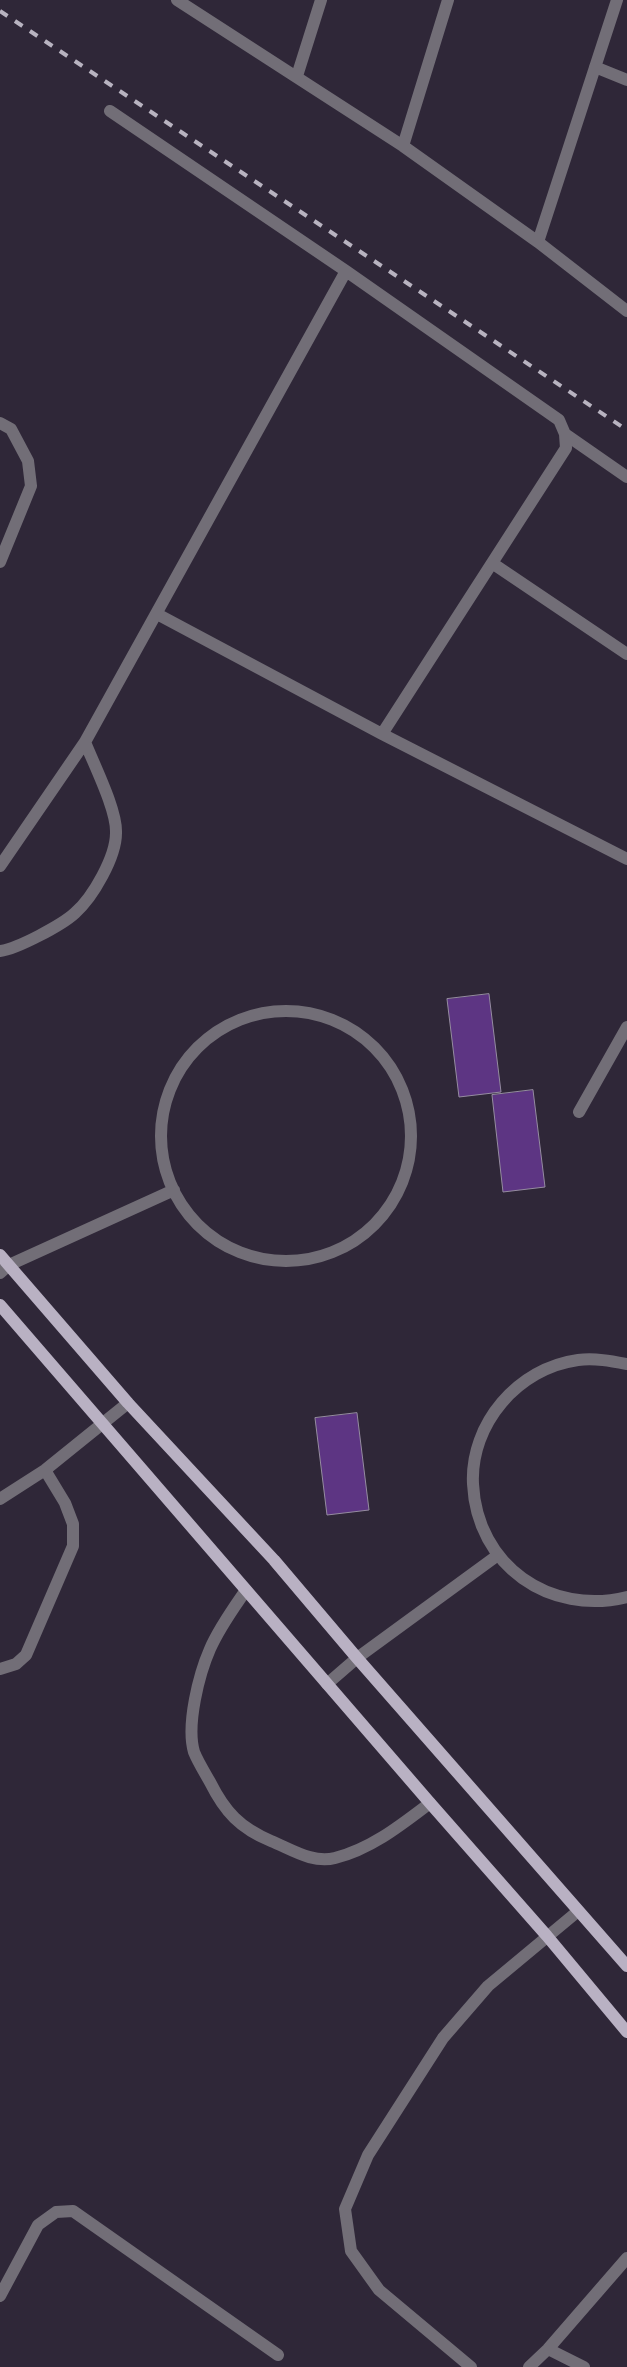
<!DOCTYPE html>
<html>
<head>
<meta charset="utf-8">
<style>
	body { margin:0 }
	canvas { display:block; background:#2f2738 }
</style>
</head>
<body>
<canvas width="627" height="2367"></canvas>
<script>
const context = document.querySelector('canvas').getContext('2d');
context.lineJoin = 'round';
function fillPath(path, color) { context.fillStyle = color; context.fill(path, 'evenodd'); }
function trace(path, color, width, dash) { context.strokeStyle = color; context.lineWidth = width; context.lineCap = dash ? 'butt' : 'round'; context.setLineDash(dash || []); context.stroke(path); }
const building = new Path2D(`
	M 489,994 L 501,1092 L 459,1097 L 447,999 Z
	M 533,1090 L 545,1187 L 503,1192 L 492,1095 Z
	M 357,1413 L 369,1510 L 327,1515 L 315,1418 Z`);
fillPath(building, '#5d3583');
trace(building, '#958ca0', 1);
trace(new Path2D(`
	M 177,0 L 403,146 L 538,242 L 627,311
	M 595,67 L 627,80
	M 297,76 L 321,0
	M 110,111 L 346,271 L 559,420 L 565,434 L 566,448 L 382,734
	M 403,146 L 448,0
	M 538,242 L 617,0
	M 0,423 L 11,429 L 28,461 L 31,486 L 0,562
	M 565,434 L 627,477
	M 492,563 L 627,654
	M 157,614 L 382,734 L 627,859
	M 0,866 L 85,742 L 346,271
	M 0,951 C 17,949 62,925 75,913 C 93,897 116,857 116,833 C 117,810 94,765 85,742
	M161 1136a125 125 0 1 1 250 0a125 125 0 1 1-250 0Z
	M 579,1112 L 627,1027
	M 0,1273 L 9,1265 L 174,1190
	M 627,1364 C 611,1361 595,1358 578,1360 C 518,1368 470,1424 473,1484 C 477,1566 550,1616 627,1597
	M 0,1499 L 45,1470 L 128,1403
	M 246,1590 C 233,1609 219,1628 210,1649 C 199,1674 186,1725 194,1752 C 198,1762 205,1773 210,1782 C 225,1812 240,1828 271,1841 C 291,1849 313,1864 335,1858 C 371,1849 401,1825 430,1803
	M 0,1669 L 16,1664 L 26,1655 L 73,1546 L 73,1524 L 65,1503 L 45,1470
	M 327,1684 L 357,1658 L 498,1555
	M 0,2296 L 38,2225 L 56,2212 L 73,2211 L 278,2355
	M 548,2349 L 584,2367
	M 471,2367 L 379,2290 L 351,2251 L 345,2209 L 368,2155 L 443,2038 L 488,1986 L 577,1912
	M 529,2367 L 548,2349 L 627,2258`), '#726e77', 12);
trace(new Path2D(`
	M 0,1255 L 128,1403 L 274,1560 L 357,1658 L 627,1966
	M 0,1305 L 430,1803 L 547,1936 L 627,2032`), '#b9b1c3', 12);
trace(new Path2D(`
	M 0,11 L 627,430`), '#b8b3c0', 4, [9, 9]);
</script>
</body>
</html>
